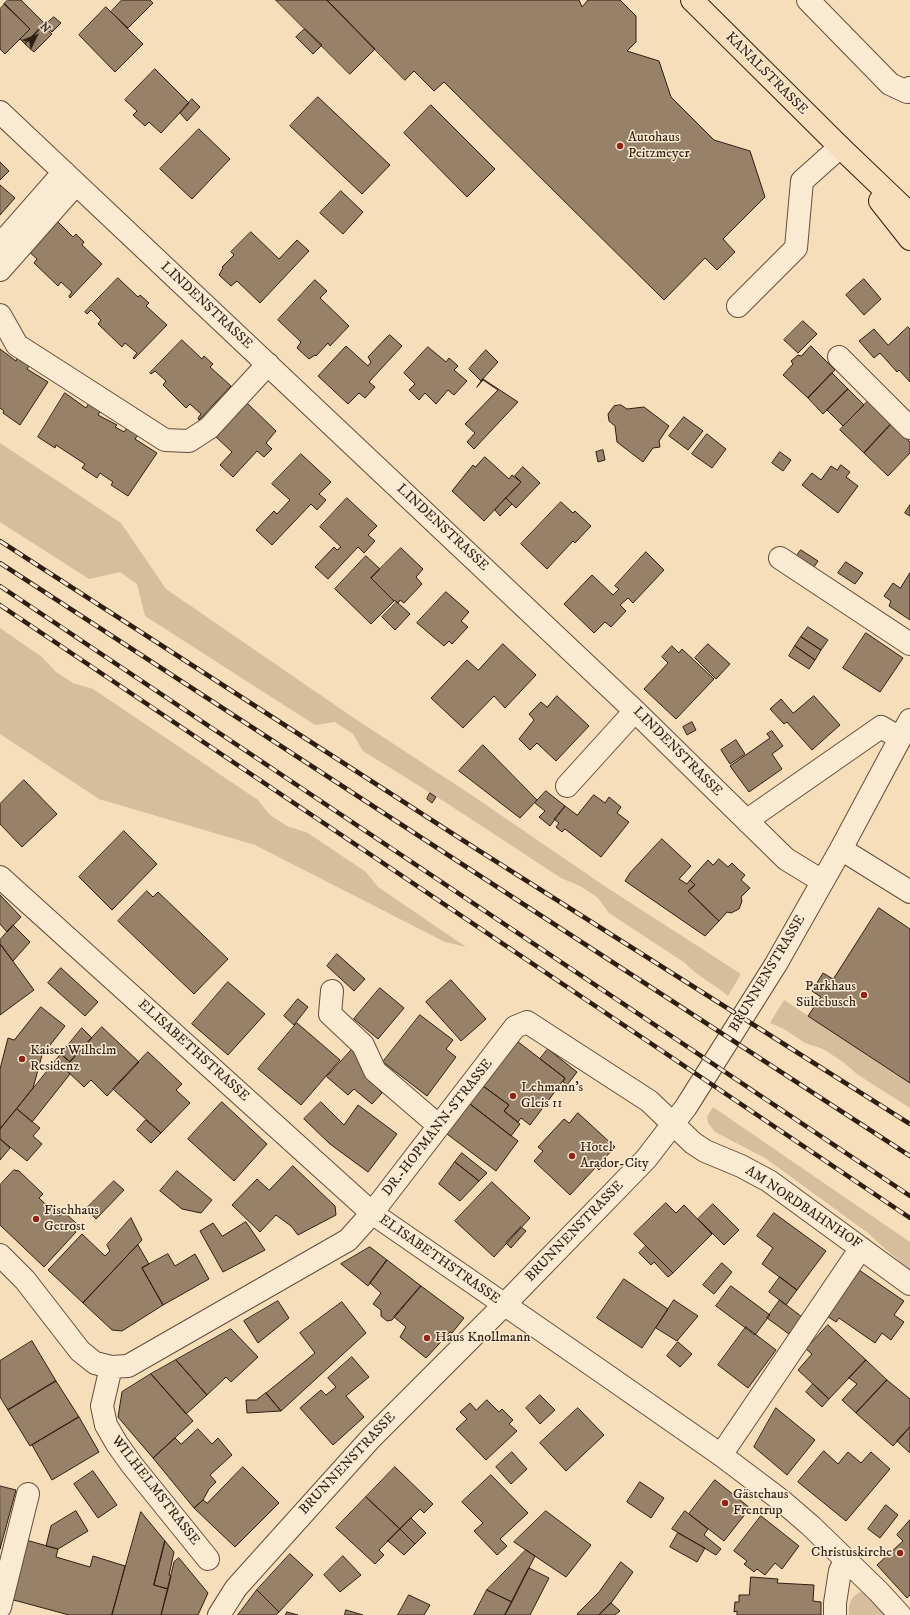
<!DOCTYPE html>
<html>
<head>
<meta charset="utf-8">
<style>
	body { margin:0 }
	#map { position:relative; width:910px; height:1615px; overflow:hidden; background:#f7deba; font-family:"IM FELL DW Pica",serif }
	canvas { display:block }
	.north { position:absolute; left:16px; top:16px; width:40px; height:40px; -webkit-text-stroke:3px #faead2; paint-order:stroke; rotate:47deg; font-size:11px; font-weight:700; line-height:16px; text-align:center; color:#2e1e12 }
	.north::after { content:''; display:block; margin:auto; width:14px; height:18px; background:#2e1e12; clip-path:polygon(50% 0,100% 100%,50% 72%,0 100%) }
</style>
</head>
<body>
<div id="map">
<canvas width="910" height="1615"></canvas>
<div class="north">N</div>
</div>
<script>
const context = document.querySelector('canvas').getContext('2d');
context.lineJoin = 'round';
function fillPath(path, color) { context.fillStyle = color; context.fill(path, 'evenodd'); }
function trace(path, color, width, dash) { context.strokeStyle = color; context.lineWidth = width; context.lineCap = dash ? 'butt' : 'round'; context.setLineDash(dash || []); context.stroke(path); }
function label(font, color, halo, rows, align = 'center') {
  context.font = font + ' "IM FELL DW Pica",serif'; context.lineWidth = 3; context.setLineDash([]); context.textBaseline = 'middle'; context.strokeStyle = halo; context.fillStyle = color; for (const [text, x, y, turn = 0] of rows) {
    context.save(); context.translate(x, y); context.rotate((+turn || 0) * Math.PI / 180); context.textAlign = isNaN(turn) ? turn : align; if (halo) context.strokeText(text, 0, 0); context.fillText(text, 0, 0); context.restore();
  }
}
fillPath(new Path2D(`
	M 0,443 L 121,523 L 166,589 L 354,718 L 473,796 L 606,887 L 741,974 L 728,996 C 714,984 697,976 685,963 L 609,913 L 597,897 L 580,886 L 561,878 L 445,802 L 363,751 L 353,734 L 335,722 L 315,725 L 145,616 L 137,584 L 120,572 L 89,579 L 0,522 Z
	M 0,628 L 42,657 L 56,672 L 73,683 L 93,689 L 258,800 L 270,815 L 287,826 L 308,833 L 366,872 L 378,887 L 466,947 L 445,942 L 255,845 L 99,799 L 0,734 Z
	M 784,1000 L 910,1083 L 910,1108 L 858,1075 L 843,1062 L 823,1049 L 805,1043 L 784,1029 L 770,1023 Z
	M 713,1107 L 910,1242 L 910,1270 L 883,1247 L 868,1233 L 765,1158 L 715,1132 L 708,1123 L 707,1117 Z
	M 860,1592 L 866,1593 L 887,1615 L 849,1615 C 848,1604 850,1598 860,1592 Z`), '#d5bd9d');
const building = new Path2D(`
	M 8,0 L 21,0 L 45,24 L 25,44 L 20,39 L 30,29 L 4,4 Z
	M 122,0 L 150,0 L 153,3 L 128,28 L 111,12 Z
	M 276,0 L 327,0 L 375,49 L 350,74 Z
	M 327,0 L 579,0 L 582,7 L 588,0 L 620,0 L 636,16 L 636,42 L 627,51 L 659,61 L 671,97 L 714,140 L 750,151 L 765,197 L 723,239 L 735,252 L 717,270 L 705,258 L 664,300 L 444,82 L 434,91 L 414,71 L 405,80 Z
	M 5,4 L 30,29 L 5,54 L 0,49 L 0,9 Z
	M 106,7 L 143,44 L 115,72 L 79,35 Z
	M 54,17 L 61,23 L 52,32 L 45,25 Z
	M 43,25 L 52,34 L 34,52 L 25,44 Z
	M 305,29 L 322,45 L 313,54 L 296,37 Z
	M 155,69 L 189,103 L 161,133 L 149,122 L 145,126 L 133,115 L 137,111 L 125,100 Z
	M 318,97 L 390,165 L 362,194 L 290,126 Z
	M 192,99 L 200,107 L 187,121 L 180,113 Z
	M 431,105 L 495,169 L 467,197 L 404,133 Z
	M 199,129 L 230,159 L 192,199 L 160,169 Z
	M 0,162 L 9,171 L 0,180 Z
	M 0,185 L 15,198 L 0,215 Z
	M 341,191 L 363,212 L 343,234 L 320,213 Z
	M 53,217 L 73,237 L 76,234 L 84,242 L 82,245 L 102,264 L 70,298 L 69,296 L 72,292 L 61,282 L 58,286 L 34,263 L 37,259 L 26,249 Z
	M 251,232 L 279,259 L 297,240 L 309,251 L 260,303 L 237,281 L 231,286 L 219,275 L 223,268 L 222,267 L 234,255 L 231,252 Z
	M 118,278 L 138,297 L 140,295 L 149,303 L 146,306 L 167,325 L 134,359 L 133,358 L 137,353 L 125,343 L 122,347 L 98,324 L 101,320 L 91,310 L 87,314 L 85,312 Z
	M 864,279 L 881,299 L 864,315 L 846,295 Z
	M 315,280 L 327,291 L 320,298 L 349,326 L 330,346 L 328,343 L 316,356 L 315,355 L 309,359 L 297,348 L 301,342 L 278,320 Z
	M 803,321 L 817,334 L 798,353 L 784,340 Z
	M 908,327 L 910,329 L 910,382 L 899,370 L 897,372 L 880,353 L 874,358 L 859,341 L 874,329 L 888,345 Z
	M 390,335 L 402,346 L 369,382 L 375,387 L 365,398 L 359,393 L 348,404 L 318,376 L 346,346 L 368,366 L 371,362 L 368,357 L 388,336 Z
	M 182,340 L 202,359 L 204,356 L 213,364 L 210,367 L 231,386 L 199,420 L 198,418 L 201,414 L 190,404 L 186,408 L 163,385 L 166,381 L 155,371 L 151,374 L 150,373 Z
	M 811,346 L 835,370 L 808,398 L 783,375 L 793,364 L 791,361 L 798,355 L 801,356 Z
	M 428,347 L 446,362 L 449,358 L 458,366 L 454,370 L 467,381 L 454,395 L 448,390 L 436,404 L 425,393 L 419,400 L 409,390 L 415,384 L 404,373 Z
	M 0,349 L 16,361 L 18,357 L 30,364 L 27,369 L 48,382 L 20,425 L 3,413 L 4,411 L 0,408 Z
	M 486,350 L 498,362 L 481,381 L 469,369 Z
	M 832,373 L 848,389 L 823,414 L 808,398 Z
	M 483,379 L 518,402 L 474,449 L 467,442 L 475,433 L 465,424 L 498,390 L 483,380 L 477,387 Z
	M 848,389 L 864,405 L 843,426 L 827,410 Z
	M 65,393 L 86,408 L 89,403 L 101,410 L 98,415 L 117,425 L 115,427 L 124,432 L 127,428 L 138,435 L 135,439 L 157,453 L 128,496 L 111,485 L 113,482 L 100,473 L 97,478 L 82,468 L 85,464 L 56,445 L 55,448 L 38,437 Z
	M 868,401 L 891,424 L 864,453 L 840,430 Z
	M 246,402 L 276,431 L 266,443 L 272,449 L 264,457 L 257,451 L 233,477 L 220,465 L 232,452 L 214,435 Z
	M 621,405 L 627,409 L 644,407 L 669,426 L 659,441 L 660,447 L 653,448 L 643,462 L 617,442 L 615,426 L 609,421 L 608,414 L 614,406 Z
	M 684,417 L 703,431 L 688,450 L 669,436 Z
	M 891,424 L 910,442 L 910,453 L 888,476 L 864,453 Z
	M 707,434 L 726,449 L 712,468 L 692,454 Z
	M 603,450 L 605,460 L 598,462 L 596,452 Z
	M 780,452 L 791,460 L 783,471 L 772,463 Z
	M 301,454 L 331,482 L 319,494 L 326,500 L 317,510 L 311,504 L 272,545 L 256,530 L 274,511 L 277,514 L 290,500 L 272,484 Z
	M 485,457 L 509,479 L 512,475 L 521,482 L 484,521 L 452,491 L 473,465 L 475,467 Z
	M 841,465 L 850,472 L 846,477 L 858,486 L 838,513 L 802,485 L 812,473 L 821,480 L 831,466 L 837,470 Z
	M 523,467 L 540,483 L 516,508 L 506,498 L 521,482 L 515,476 Z
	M 347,498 L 377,526 L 368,535 L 375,541 L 364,553 L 358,547 L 328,579 L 315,567 L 334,547 L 337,550 L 341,547 L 320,527 Z
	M 506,498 L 512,504 L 500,516 L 495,510 Z
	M 561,502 L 573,513 L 575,511 L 591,526 L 575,543 L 573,541 L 547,569 L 521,544 Z
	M 910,505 L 910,516 L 905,513 Z
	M 401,548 L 423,569 L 416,577 L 422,584 L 404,603 L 400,600 L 398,603 L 394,600 L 394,601 L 371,578 Z
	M 801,550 L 818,561 L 812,570 L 795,558 Z
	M 646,552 L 664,570 L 633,603 L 628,598 L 620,605 L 626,611 L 611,627 L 605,622 L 594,633 L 564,604 L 592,575 L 613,595 L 619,589 L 615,586 Z
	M 366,556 L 380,569 L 371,578 L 394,601 L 371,624 L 335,589 Z
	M 846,562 L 863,573 L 855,584 L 838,573 Z
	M 910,573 L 910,620 L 889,606 L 891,601 L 884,596 L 893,583 L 900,588 Z
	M 446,592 L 469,612 L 461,621 L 468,627 L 452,644 L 449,641 L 444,646 L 417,623 Z
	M 397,602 L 410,614 L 395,630 L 382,617 Z
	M 808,627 L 828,640 L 821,650 L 801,637 Z
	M 866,633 L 903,658 L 880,692 L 843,668 Z
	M 801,637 L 821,650 L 815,660 L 795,646 Z
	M 503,644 L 536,675 L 505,708 L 494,696 L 463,728 L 431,698 L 467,660 L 478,670 Z
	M 708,644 L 730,664 L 716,679 L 695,658 Z
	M 672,646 L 679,653 L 682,649 L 714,679 L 676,719 L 644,689 L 668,663 L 662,657 Z
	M 795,646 L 815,660 L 809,669 L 789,656 Z
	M 557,696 L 589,726 L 556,761 L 537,743 L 530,750 L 519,739 L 534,720 L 529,714 L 541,702 L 547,707 Z
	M 814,696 L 840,725 L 812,750 L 787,722 L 784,724 L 770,709 L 781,699 L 793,713 Z
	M 692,722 L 696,730 L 687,735 L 683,727 Z
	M 772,731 L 783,746 L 772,754 L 782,769 L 749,792 L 730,766 L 770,738 L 767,734 Z
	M 736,740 L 745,754 L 730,764 L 721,750 Z
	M 483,745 L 537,800 L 520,818 L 459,771 Z
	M 24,780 L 57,814 L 22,847 L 0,824 L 0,804 Z
	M 546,791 L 565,806 L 550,826 L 539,817 L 545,811 L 535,803 Z
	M 430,793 L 436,797 L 432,803 L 427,799 Z
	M 594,795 L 605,803 L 609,797 L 621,807 L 617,813 L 629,822 L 601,857 L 565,829 L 562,832 L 556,827 L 559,823 L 554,819 L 565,806 L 577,815 Z
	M 124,831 L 157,864 L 112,910 L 79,877 Z
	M 662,839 L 691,866 L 679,879 L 687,884 L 690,880 L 695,885 L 688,891 L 719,921 L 705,936 L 625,881 L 630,873 Z
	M 719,859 L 728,867 L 732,863 L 739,870 L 745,875 L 741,880 L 750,888 L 741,897 L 742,901 L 739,909 L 731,913 L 727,912 L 719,921 L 688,891 L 695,885 L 690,880 L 708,860 L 713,865 Z
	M 147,891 L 153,897 L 158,892 L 228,959 L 194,994 L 118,921 Z
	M 0,895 L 21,917 L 7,932 L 0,924 Z
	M 879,908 L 910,929 L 910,1083 L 808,1016 L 821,997 L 812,991 L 823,973 L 833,979 Z
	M 13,925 L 30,942 L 13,961 L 0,944 L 0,940 Z
	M 1,945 L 34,990 L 0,1015 L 0,945 Z
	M 337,954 L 365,979 L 354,991 L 327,966 Z
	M 61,968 L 98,1002 L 85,1016 L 48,983 Z
	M 451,980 L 486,1019 L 461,1041 L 426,1002 Z
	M 228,982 L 265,1014 L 228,1055 L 192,1024 Z
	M 380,988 L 404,1008 L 378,1039 L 354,1019 Z
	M 298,999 L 308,1007 L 294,1025 L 284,1016 Z
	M 41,1007 L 65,1026 L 47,1049 L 44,1048 L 33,1088 L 0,1129 L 0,1069 L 8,1038 L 14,1040 Z
	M 420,1015 L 453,1040 L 446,1049 L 456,1057 L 427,1096 L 383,1062 Z
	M 297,1023 L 340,1060 L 301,1105 L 258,1069 Z
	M 102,1027 L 139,1062 L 107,1096 L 91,1080 L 84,1087 L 64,1068 Z
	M 82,1028 L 92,1038 L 70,1062 L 61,1054 Z
	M 517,1041 L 565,1078 L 530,1125 L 521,1118 L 518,1122 L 504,1111 L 509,1105 L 483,1086 Z
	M 355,1046 L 365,1074 L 382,1093 L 372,1104 L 354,1089 L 348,1095 L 327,1077 Z
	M 548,1049 L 577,1072 L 567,1085 L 563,1082 L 565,1078 L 540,1059 Z
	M 148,1052 L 182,1084 L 176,1090 L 190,1103 L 161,1133 L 113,1089 Z
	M 61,1054 L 70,1062 L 64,1068 L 70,1074 L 32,1122 L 17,1109 Z
	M 483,1086 L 509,1105 L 504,1111 L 520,1124 L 511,1136 L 470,1104 Z
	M 222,1102 L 267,1144 L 234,1181 L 188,1139 Z
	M 321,1102 L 344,1125 L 358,1105 L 397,1134 L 368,1172 L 330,1144 L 304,1119 Z
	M 470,1104 L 518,1141 L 496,1171 L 447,1134 Z
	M 17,1109 L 40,1128 L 33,1136 L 42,1144 L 27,1161 L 0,1139 L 0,1129 Z
	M 578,1113 L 615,1147 L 600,1163 L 603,1165 L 599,1170 L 596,1167 L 570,1195 L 534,1161 L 543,1151 L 538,1147 L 564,1119 L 569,1123 Z
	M 146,1120 L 161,1133 L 151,1143 L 137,1130 Z
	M 0,1139 L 10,1148 L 0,1160 Z
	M 462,1153 L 487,1173 L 479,1181 L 455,1162 Z
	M 455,1162 L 479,1181 L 460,1201 L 439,1184 Z
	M 293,1166 L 335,1206 L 336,1215 L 298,1235 L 291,1226 L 276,1215 L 260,1232 L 232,1205 L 257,1179 L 269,1190 Z
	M 14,1170 L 19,1171 L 43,1194 L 39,1198 L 58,1216 L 65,1213 L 76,1223 L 73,1230 L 76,1232 L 44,1267 L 0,1225 L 0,1185 Z
	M 177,1171 L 212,1200 L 201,1213 L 182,1209 L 160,1191 Z
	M 114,1181 L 124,1190 L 96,1219 L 86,1209 Z
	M 492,1182 L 530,1218 L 494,1257 L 455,1221 Z
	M 666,1203 L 676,1213 L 684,1205 L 712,1234 L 673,1273 L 634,1234 Z
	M 713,1204 L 739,1230 L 724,1245 L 698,1219 Z
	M 774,1213 L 826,1251 L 797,1290 L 762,1264 L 773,1248 L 757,1236 Z
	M 131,1218 L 142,1240 L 83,1303 L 48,1270 L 82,1234 L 105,1256 L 110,1251 L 107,1245 Z
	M 246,1222 L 265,1250 L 223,1272 L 200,1231 L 213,1223 L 222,1236 Z
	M 521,1227 L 526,1231 L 511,1248 L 506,1243 Z
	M 138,1245 L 149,1264 L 142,1268 L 163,1305 L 122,1331 L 112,1330 L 83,1303 Z
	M 646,1246 L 673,1273 L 668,1277 L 654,1262 L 651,1265 L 639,1253 Z
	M 370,1247 L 387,1260 L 368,1286 L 341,1264 Z
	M 168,1254 L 175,1266 L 195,1254 L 209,1279 L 163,1305 L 142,1268 Z
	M 387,1260 L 421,1286 L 392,1320 L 387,1321 L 381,1316 L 381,1310 L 373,1304 L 381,1293 L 370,1283 Z
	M 722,1263 L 732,1272 L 714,1294 L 703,1285 Z
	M 859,1270 L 904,1301 L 894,1315 L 904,1322 L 891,1340 L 882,1333 L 875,1343 L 839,1318 L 836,1322 L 827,1316 Z
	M 780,1277 L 797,1290 L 786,1305 L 769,1292 Z
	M 624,1279 L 668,1309 L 642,1348 L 597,1318 Z
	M 421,1286 L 464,1318 L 452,1333 L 450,1332 L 426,1358 L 400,1337 L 406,1327 L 394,1317 Z
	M 731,1286 L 770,1315 L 755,1335 L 716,1306 Z
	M 674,1300 L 698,1316 L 677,1341 L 656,1328 Z
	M 780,1300 L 802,1317 L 789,1334 L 767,1318 Z
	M 278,1301 L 289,1318 L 258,1343 L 244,1321 Z
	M 342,1302 L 366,1333 L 281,1411 L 266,1393 L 315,1353 L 300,1333 Z
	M 828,1325 L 866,1360 L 829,1399 L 798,1370 L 812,1354 L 806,1349 Z
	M 746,1327 L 776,1350 L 748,1388 L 718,1365 Z
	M 231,1329 L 258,1357 L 231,1382 L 226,1377 L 207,1395 L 176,1360 Z
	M 32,1341 L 56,1381 L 8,1410 L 0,1397 L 0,1361 Z
	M 678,1342 L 692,1354 L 680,1367 L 667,1356 Z
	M 352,1357 L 369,1377 L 346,1396 L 364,1417 L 333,1445 L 300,1408 L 321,1390 L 326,1395 L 336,1387 L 328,1378 Z
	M 176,1360 L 207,1395 L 186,1414 L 151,1374 Z
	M 866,1360 L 887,1380 L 856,1413 L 842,1400 L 857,1384 L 849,1378 Z
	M 151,1374 L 193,1421 L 153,1458 L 118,1417 L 122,1392 Z
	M 887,1380 L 910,1399 L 910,1427 L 893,1446 L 856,1413 Z
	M 56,1381 L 79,1417 L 30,1446 L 8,1410 Z
	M 813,1384 L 829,1399 L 822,1407 L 806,1392 Z
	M 266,1393 L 281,1411 L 247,1413 L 246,1400 L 256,1400 Z
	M 540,1395 L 555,1410 L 540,1424 L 526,1408 Z
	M 487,1400 L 499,1412 L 502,1409 L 513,1420 L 509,1424 L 517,1431 L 486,1460 L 456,1429 L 467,1419 L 460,1412 L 470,1403 L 476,1410 Z
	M 578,1408 L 604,1435 L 566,1471 L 540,1443 Z
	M 776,1408 L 815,1440 L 787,1475 L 754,1447 Z
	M 79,1417 L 99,1452 L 52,1480 L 32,1445 Z
	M 910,1427 L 910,1453 L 897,1441 Z
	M 198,1429 L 212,1444 L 218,1438 L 232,1455 L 210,1475 L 216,1482 L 209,1489 L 203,1500 L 194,1508 L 153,1458 L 175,1438 L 181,1444 Z
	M 824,1451 L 838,1464 L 848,1452 L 861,1463 L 871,1452 L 890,1469 L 846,1521 L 798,1482 Z
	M 512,1452 L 527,1469 L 511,1484 L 496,1467 Z
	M 243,1467 L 279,1503 L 235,1547 L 194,1508 L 203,1500 L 207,1503 Z
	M 395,1467 L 433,1504 L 424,1513 L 420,1509 L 400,1529 L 366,1497 Z
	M 93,1471 L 117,1505 L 98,1518 L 74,1484 Z
	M 491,1475 L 528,1513 L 500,1539 L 507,1546 L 497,1555 L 474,1531 L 483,1523 L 462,1502 Z
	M 715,1480 L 750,1508 L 724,1541 L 689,1514 Z
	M 640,1482 L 664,1498 L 651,1518 L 627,1502 Z
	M 0,1486 L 16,1490 L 0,1549 Z
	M 366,1497 L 400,1529 L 379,1550 L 384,1555 L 375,1564 L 336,1528 Z
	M 886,1505 L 898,1515 L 880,1538 L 868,1529 Z
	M 76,1511 L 88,1531 L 58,1549 L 46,1546 L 51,1526 Z
	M 546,1511 L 591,1545 L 566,1577 L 514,1542 Z
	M 685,1511 L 708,1529 L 704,1535 L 721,1549 L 716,1555 L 672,1529 Z
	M 141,1512 L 165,1541 L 154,1585 L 168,1589 L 161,1615 L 112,1615 Z
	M 761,1516 L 799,1546 L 782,1569 L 775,1563 L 765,1575 L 757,1569 L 754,1572 L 744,1564 L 747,1561 L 734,1551 Z
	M 411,1518 L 426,1533 L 415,1544 L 400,1529 Z
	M 910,1520 L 910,1595 L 907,1598 L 877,1565 L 903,1541 L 897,1535 Z
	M 400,1529 L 415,1544 L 404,1555 L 388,1541 Z
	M 678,1533 L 705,1548 L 697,1562 L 670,1547 Z
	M 26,1540 L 58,1549 L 56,1557 L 90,1567 L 93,1556 L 125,1566 L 112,1615 L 69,1615 L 10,1599 Z
	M 165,1541 L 174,1552 L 169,1575 L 171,1576 L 168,1589 L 154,1585 Z
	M 526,1550 L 535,1556 L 512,1602 L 487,1590 Z
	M 290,1554 L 313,1575 L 279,1612 L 257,1590 Z
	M 343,1556 L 361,1575 L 340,1592 L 324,1575 Z
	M 179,1558 L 208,1593 L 198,1615 L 161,1615 L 174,1562 Z
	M 621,1562 L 633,1572 L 611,1603 L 599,1615 L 578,1615 L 577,1614 L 599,1592 Z
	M 529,1568 L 549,1578 L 530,1615 L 505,1615 Z
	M 751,1577 L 778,1579 L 777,1583 L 814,1585 L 813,1601 L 821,1602 L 821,1615 L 737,1615 L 737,1611 L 734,1612 L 735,1602 L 739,1602 L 739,1595 L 749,1595 Z
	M 257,1590 L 279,1612 L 276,1615 L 238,1615 Z
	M 487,1590 L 512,1602 L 505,1615 L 474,1615 Z
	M 409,1595 L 430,1605 L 424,1615 L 398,1615 Z
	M 611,1603 L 620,1611 L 615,1615 L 599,1615 Z
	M 346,1610 L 363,1615 L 345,1615 Z
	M 287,1612 L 298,1615 L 286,1615 Z`);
fillPath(building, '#978269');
trace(building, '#2e1e12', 1);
const minor = new Path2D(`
	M 808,0 L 890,84 L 907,92 L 910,88
	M 0,112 L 635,711 L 786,859 L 822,881
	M 0,245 L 64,172
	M 0,270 L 76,184
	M 738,306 L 796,248 L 802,181 L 840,147
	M 0,315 L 17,345 L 165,440 L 189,441 L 209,428 L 268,364
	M 839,357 L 910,428
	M 780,558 L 910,644
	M 567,786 L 635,711
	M 748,822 L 756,814 L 881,727 L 900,738
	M 841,849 L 910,892
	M 0,877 L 372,1213 L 602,1372 L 721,1455 L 782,1501 L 811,1526 L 879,1592 L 900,1615
	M 332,991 L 330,1014 L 363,1045 L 375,1071 L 439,1126
	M 0,1255 L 25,1280 L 80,1351 L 95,1363 L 111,1367 L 128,1366 L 348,1240 L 372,1213 L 515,1027 L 527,1022 L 649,1101 L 693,1143 L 705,1151 L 741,1166 L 769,1181 L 910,1284
	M 111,1367 L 102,1406 L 106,1425 L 117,1444 L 132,1465 L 208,1559
	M 721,1455 L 861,1248
	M 0,1607 L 28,1494
	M 219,1615 L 236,1588 L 372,1437 L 504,1305 L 646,1159 L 686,1107 L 776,964 L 841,849 L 910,720
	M 835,1615 L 835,1603 L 840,1571 L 846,1560`);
const major = new Path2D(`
	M 692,0 L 840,147 L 910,214
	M 880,201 L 910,239`);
trace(minor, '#604e3c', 24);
trace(major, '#2e1e12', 24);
trace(minor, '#faead2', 22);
trace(major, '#f7deba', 22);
const rail = new Path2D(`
	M 0,541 L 478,850 L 910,1124
	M 0,563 L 910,1156
	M 0,586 L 910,1196
	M 0,605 L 910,1218`);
trace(rail, '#2e1e12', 4.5);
trace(rail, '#faead2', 3, [9]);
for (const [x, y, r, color] of [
	[620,146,4,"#8f2418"],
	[864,995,4,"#8f2418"],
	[22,1059,4,"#8f2418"],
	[513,1096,4,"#8f2418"],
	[572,1156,4,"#8f2418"],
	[36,1219,4,"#8f2418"],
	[427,1338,4,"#8f2418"],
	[725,1503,4,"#8f2418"],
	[900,1553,4,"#8f2418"]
]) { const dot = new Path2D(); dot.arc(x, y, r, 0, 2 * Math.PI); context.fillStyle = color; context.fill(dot); trace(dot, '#faead2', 1.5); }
label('14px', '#2e1e12', '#faead2', [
	["KANALSTRASSE",766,74,45],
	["LINDENSTRASSE",206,306,43],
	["LINDENSTRASSE",442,528,43],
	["LINDENSTRASSE",677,752,45],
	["BRUNNENSTRASSE",768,974,-59],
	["ELISABETHSTRASSE",193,1051,42],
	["DR.-HOPMANN-STRASSE",438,1128,-52],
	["AM NORDBAHNHOF",803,1208,34],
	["BRUNNENSTRASSE",575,1232,-46],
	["ELISABETHSTRASSE",439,1260,35],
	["BRUNNENSTRASSE",348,1464,-47],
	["WILHELMSTRASSE",155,1491,52]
]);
label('14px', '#2e1e12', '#faead2', [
	["Autohaus",628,138],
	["Peitzmeyer",628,154],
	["Parkhaus",856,987,"right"],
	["Sültebusch",856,1003,"right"],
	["Kaiser Wilhelm",30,1051],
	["Residenz",30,1067],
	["Lehmann's",521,1088],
	["Gleis 11",521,1104],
	["Hotel",580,1148],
	["Arador-City",580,1164],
	["Fischhaus",44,1211],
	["Getrost",44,1227],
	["Haus Knollmann",435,1338],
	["Gästehaus",733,1495],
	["Frentrup",733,1511],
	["Christuskirche",892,1553,"right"]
], 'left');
</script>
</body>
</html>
